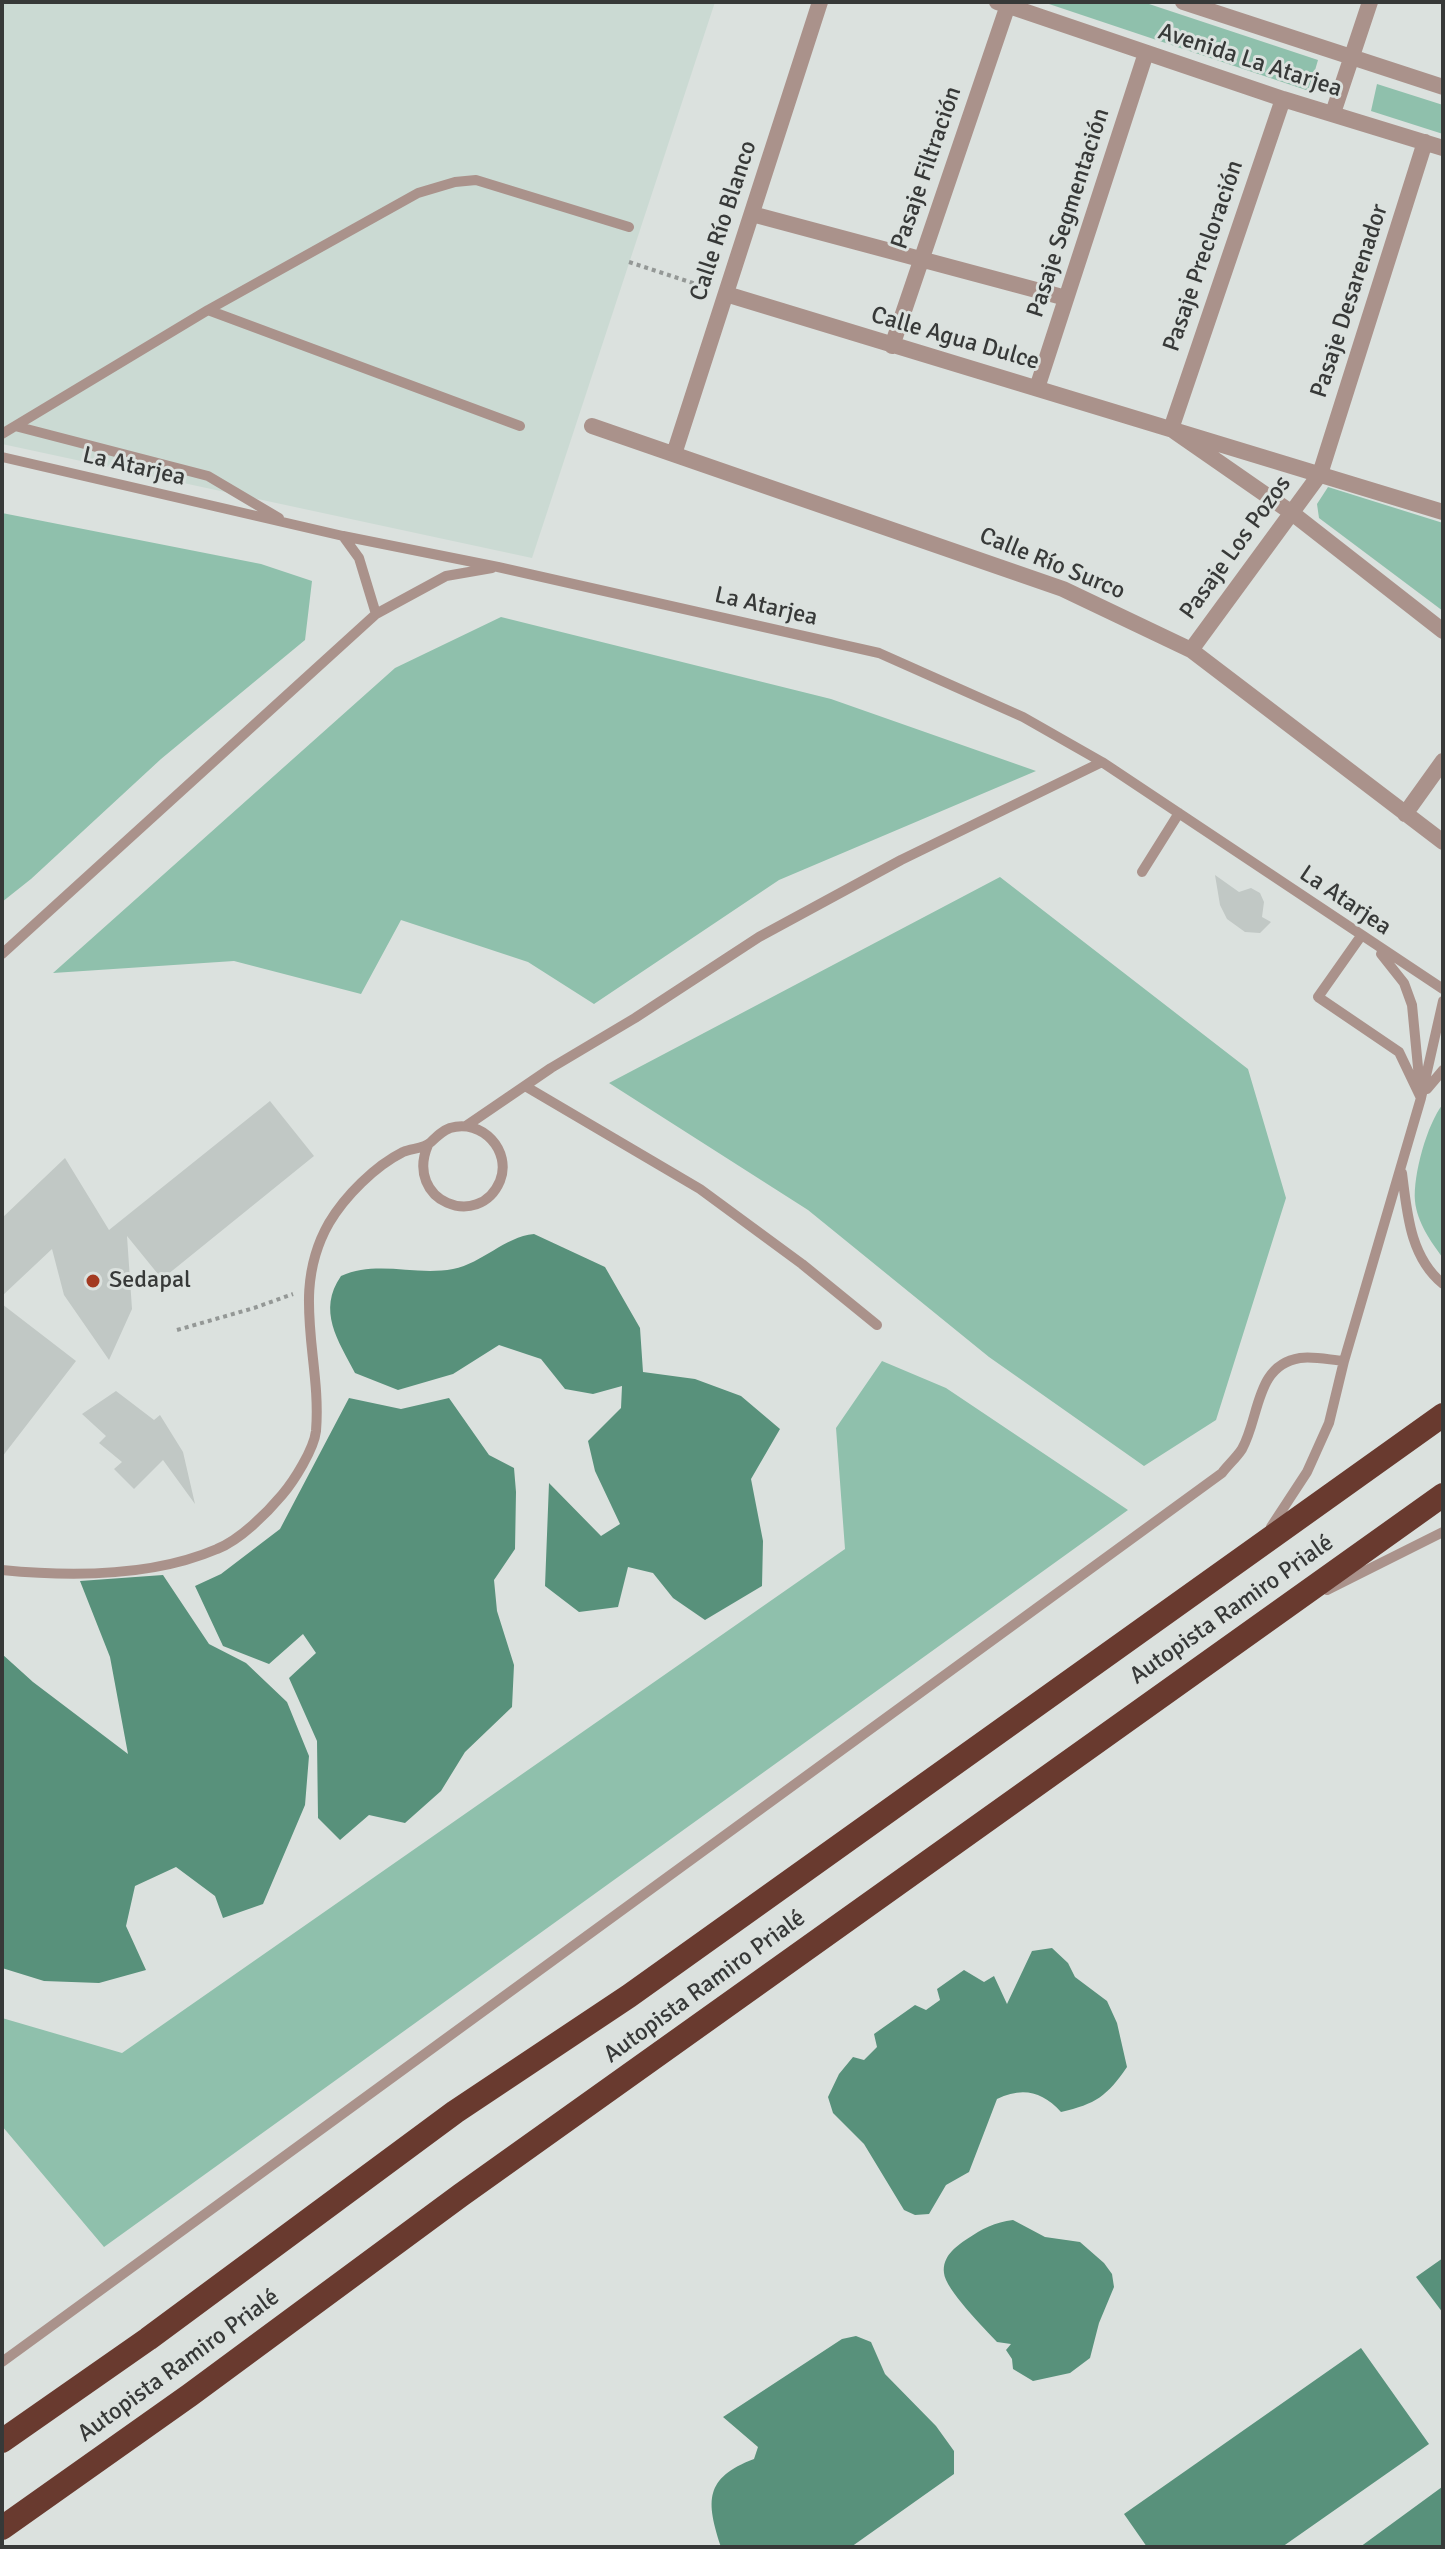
<!DOCTYPE html>
<html>
<head>
<meta charset="utf-8">
<style>
	body { margin:0 }
	#map { position:relative; width:1445px; height:2549px; overflow:hidden; background:#dbe1de; font-family:Signika,sans-serif }
	canvas { display:block }
	.frame { position:absolute; inset:0; border:4px solid #373938; pointer-events:none }
</style>
</head>
<body>
<div id="map">
<canvas width="1445" height="2549"></canvas>
<div class="frame"></div>
</div>
<script>
const context = document.querySelector('canvas').getContext('2d');
context.lineJoin = 'round';
function fillPath(path, color) { context.fillStyle = color; context.fill(path, 'evenodd'); }
function trace(path, color, width, dash) { context.strokeStyle = color; context.lineWidth = width; context.lineCap = dash ? 'butt' : 'round'; context.setLineDash(dash || []); context.stroke(path); }
function label(font, color, halo, rows, align = 'center') {
  context.font = font + ' Signika,sans-serif'; context.lineWidth = 6; context.setLineDash([]); context.textBaseline = 'middle'; context.strokeStyle = halo; context.fillStyle = color; for (const [text, x, y, turn = 0] of rows) {
    context.save(); context.translate(x, y); context.rotate((+turn || 0) * Math.PI / 180); context.textAlign = isNaN(turn) ? turn : align; if (halo) context.strokeText(text, 0, 0); context.fillText(text, 0, 0); context.restore();
  }
}
fillPath(new Path2D(`
	M 2,2 L 715,2 L 532,558 L 2,444 Z`), '#cbdad3');
fillPath(new Path2D(`
	M 1043,2 L 1143,2 L 1318,60 L 1309,91 Z
	M 1377,84 L 1443,105 L 1443,134 L 1371,111 Z
	M 1328,487 L 1443,523 L 1443,611 L 1319,518 L 1317,504 Z
	M 2,513 L 261,564 L 312,581 L 305,640 L 161,759 L 31,879 L 2,902 Z
	M 501,617 L 831,699 L 1036,771 L 779,880 L 594,1004 L 528,962 L 401,920 L 361,994 L 234,961 L 53,973 L 395,668 Z
	M 1000,877 L 1248,1069 L 1286,1198 L 1216,1420 L 1144,1466 L 989,1357 L 808,1210 L 609,1083 Z
	M 1443,1104 L 1443,1258 C 1431,1242 1417,1222 1415,1201 C 1413,1175 1427,1124 1443,1104 Z
	M 882,1361 L 946,1388 L 1128,1510 L 104,2247 L 2,2126 L 2,2018 L 122,2053 L 845,1549 L 836,1428 Z`), '#8fc0ac');
fillPath(new Path2D(`
	M 534,1234 L 605,1267 L 640,1328 L 643,1372 L 695,1379 L 741,1396 L 780,1429 L 751,1479 L 763,1541 L 762,1586 L 705,1620 L 673,1598 L 653,1573 L 628,1567 L 618,1607 L 579,1612 L 545,1586 L 549,1483 L 601,1536 L 620,1524 L 595,1471 L 588,1441 L 621,1408 L 622,1386 L 593,1394 L 565,1389 L 541,1359 L 499,1345 L 453,1374 L 398,1390 L 355,1373 C 338,1340 317,1311 341,1276 C 377,1260 415,1276 453,1269 C 483,1263 504,1237 534,1234 Z
	M 349,1398 L 401,1409 L 449,1398 L 489,1455 L 514,1468 L 516,1492 L 515,1549 L 494,1580 L 497,1611 L 514,1665 L 512,1707 L 465,1752 L 441,1791 L 405,1823 L 369,1815 L 340,1840 L 318,1818 L 317,1741 L 289,1678 L 316,1653 L 303,1634 L 269,1664 L 223,1646 L 195,1586 L 221,1574 L 280,1529 Z
	M 163,1575 L 209,1644 L 246,1663 L 287,1702 L 309,1756 L 305,1805 L 263,1904 L 223,1918 L 215,1896 L 176,1867 L 135,1886 L 126,1926 L 146,1970 L 99,1983 L 44,1981 L 2,1968 L 2,1654 L 33,1682 L 128,1754 L 110,1657 L 80,1581 Z
	M 1052,1948 L 1068,1963 L 1075,1977 L 1107,2001 L 1117,2023 L 1127,2067 C 1107,2096 1096,2104 1061,2112 C 1042,2091 1022,2087 997,2099 L 969,2172 L 946,2185 L 929,2214 L 915,2215 L 904,2210 L 864,2144 L 833,2113 L 828,2097 L 839,2074 L 853,2057 L 864,2060 L 877,2047 L 874,2034 L 915,2005 L 926,2010 L 940,2000 L 937,1989 L 964,1970 L 984,1982 L 994,1976 L 1007,2004 L 1032,1951 Z
	M 1013,2220 L 1045,2237 L 1080,2242 L 1104,2263 L 1112,2274 L 1114,2287 L 1099,2323 L 1090,2358 L 1070,2373 L 1033,2381 L 1013,2369 L 1012,2359 L 1006,2350 L 1011,2344 L 997,2342 C 985,2329 945,2289 944,2273 C 942,2257 955,2247 967,2239 C 982,2229 995,2222 1013,2220 Z
	M 1443,2258 L 1443,2313 L 1416,2277 Z
	M 856,2336 L 871,2342 L 885,2374 L 936,2426 L 954,2451 L 954,2474 L 851,2547 L 721,2547 C 706,2501 704,2478 754,2459 L 758,2447 L 723,2417 L 842,2339 Z
	M 1361,2348 L 1429,2444 L 1282,2547 L 1147,2547 L 1124,2514 Z
	M 1442,2487 L 1443,2547 L 1360,2547 Z`), '#58917b');
fillPath(new Path2D(`
	M 1215,875 L 1239,892 L 1251,888 L 1260,893 L 1264,902 L 1262,917 L 1271,922 L 1260,933 L 1245,932 L 1227,919 L 1220,905 Z
	M 270,1101 L 314,1156 L 162,1279 L 127,1236 L 132,1309 L 109,1360 L 64,1295 L 52,1249 L 2,1296 L 2,1218 L 65,1158 L 109,1230 Z
	M 2,1304 L 76,1361 L 2,1457 Z
	M 116,1391 L 154,1420 L 160,1415 L 183,1452 L 195,1504 L 163,1460 L 134,1489 L 114,1469 L 122,1462 L 99,1443 L 106,1436 L 82,1414 Z`), '#c1c8c5');
trace(new Path2D(`
	M 629,262 L 708,288
	M 177,1330 L 254,1308 L 293,1294`), '#949896', 4, [4, 4]);
trace(new Path2D(`
	M 208,310 L 520,426
	M 15,426 L 208,476 L 279,518
	M 2,434 L 208,310 L 418,193 L 455,182 L 476,180 L 629,227
	M 2,457 L 343,536 L 498,567 L 879,653 L 1023,717 L 1102,762 L 1443,989
	M 343,536 L 359,558 L 376,614
	M 1142,872 L 1179,813
	M 1361,936 L 1318,997 L 1399,1052 L 1421,1098
	M 2,954 L 376,614 L 446,576 L 492,568
	M 1381,954 L 1404,983 L 1412,1005 L 1420,1088
	M 525,1086 L 700,1189 L 802,1264 L 877,1325
	M 1427,1089 L 1443,1070
	M 466,1126 L 551,1068 L 635,1018 L 759,937 L 901,860 L 1102,762
	M 1402,1173 C 1407,1213 1410,1257 1443,1284
	M 1271,1527 L 1307,1472 L 1329,1423 L 1344,1361 L 1421,1098 L 1443,1001
	M 2,1570 C 72,1577 152,1577 217,1549 C 240,1540 267,1513 282,1495 C 294,1481 314,1449 316,1431 C 322,1358 289,1293 329,1223 C 345,1196 375,1166 403,1152 C 412,1148 424,1149 431,1142 C 437,1136 442,1131 450,1128 C 482,1118 512,1151 500,1181 C 479,1231 404,1201 428,1145
	M 1327,1590 L 1443,1532
	M 2,2362 L 1222,1473 C 1228,1465 1237,1457 1242,1449 C 1260,1417 1255,1365 1300,1358 C 1314,1356 1330,1360 1344,1361`), '#aa928b', 10);
trace(new Path2D(`
	M 997,2 L 1283,99 L 1443,148
	M 1183,2 L 1443,87
	M 1283,99 L 1171,429 L 1292,513 L 1443,631
	M 1333,113 L 1370,2
	M 752,214 L 1066,298
	M 726,294 L 1443,512
	M 892,346 L 1008,5
	M 1037,388 L 1146,53
	M 592,426 L 1063,589 L 1191,650 L 1443,842
	M 674,454 L 820,2
	M 1191,650 L 1320,474 L 1425,142
	M 1405,814 L 1443,761`), '#aa928b', 16);
trace(new Path2D(`
	M 2,2441 L 148,2339 L 455,2112 L 629,1996 L 1443,1415
	M 2,2528 L 190,2395 L 461,2195 L 1443,1495`), '#693a2f', 24);
for (const [x, y, r, color] of [
	[93,1281,8,"#a33a21"]
]) { const dot = new Path2D(); dot.arc(x, y, r, 0, 2 * Math.PI); context.fillStyle = color; context.fill(dot); trace(dot, '#dbe1de', 3); }
label('24px', '#373938', '#dbe1de', [
	["Avenida La Atarjea",1250,61,18],
	["Pasaje Filtración",927,168,-71],
	["Pasaje Segmentación",1069,213,-72],
	["Calle Río Blanco",724,221,-72],
	["Pasaje Precloración",1204,256,-71],
	["Pasaje Desarenador",1350,301,-72],
	["Calle Agua Dulce",955,339,16],
	["La Atarjea",134,467,13],
	["Pasaje Los Pozos",1236,548,-54],
	["Calle Río Surco",1052,564,22],
	["La Atarjea",766,607,13],
	["La Atarjea",1345,901,34],
	["Autopista Ramiro Prialé",1232,1610,-35],
	["Autopista Ramiro Prialé",705,1987,-36],
	["Autopista Ramiro Prialé",179,2366,-36]
]);
label('24px', '#373938', '#dbe1de', [
	["Sedapal",109,1281]
], 'left');
</script>
</body>
</html>
